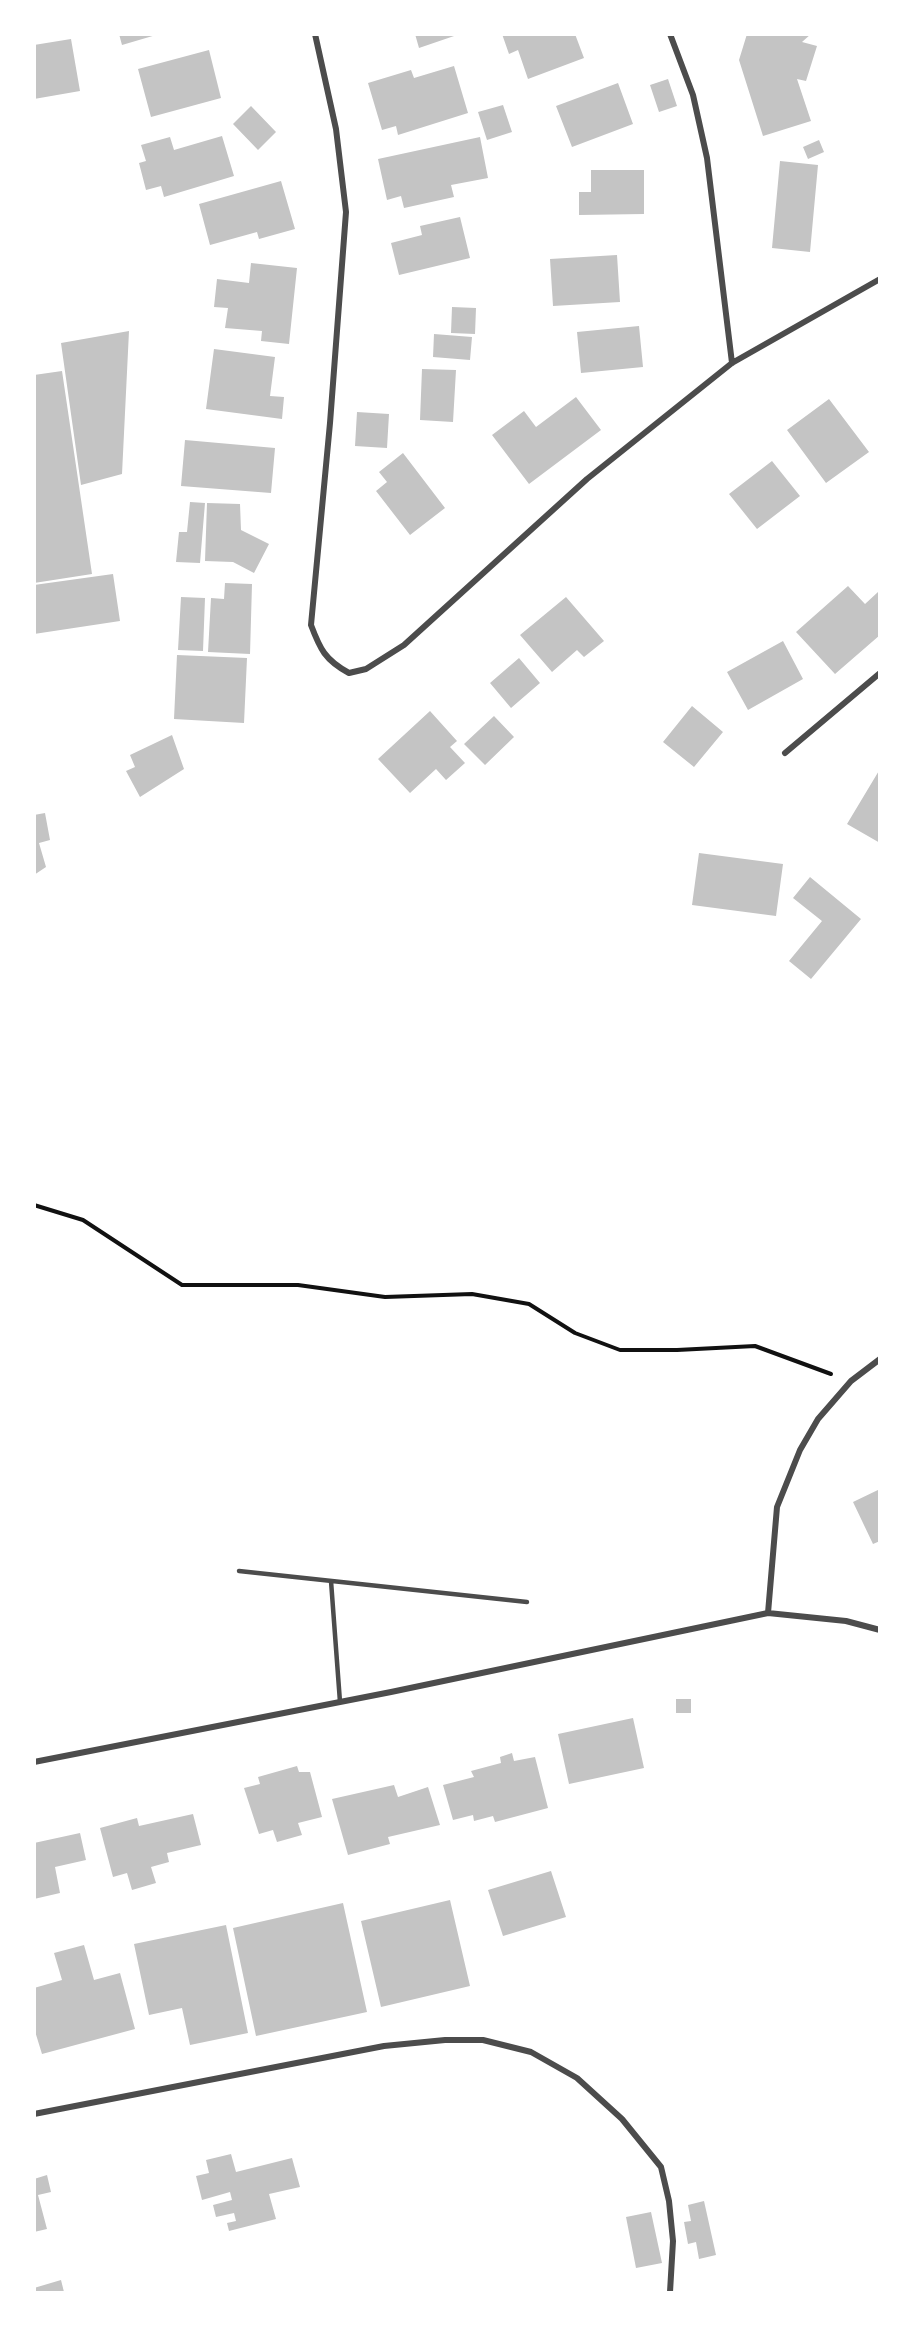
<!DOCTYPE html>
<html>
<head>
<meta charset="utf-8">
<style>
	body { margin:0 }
	#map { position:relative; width:914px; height:2327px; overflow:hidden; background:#fff; font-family:Raleway,sans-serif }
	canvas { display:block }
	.frame { position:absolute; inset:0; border:36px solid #fff; pointer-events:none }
</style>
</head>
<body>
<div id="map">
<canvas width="914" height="2327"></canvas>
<div class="frame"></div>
</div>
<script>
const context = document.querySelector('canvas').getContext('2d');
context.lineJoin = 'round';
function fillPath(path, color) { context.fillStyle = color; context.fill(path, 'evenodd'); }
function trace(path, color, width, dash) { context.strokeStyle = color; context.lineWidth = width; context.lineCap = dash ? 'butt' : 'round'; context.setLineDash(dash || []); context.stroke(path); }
fillPath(new Path2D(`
	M 119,34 L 156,34 L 156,35 L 122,45 Z
	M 415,34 L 457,34 L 457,35 L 419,48 Z
	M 502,34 L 575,34 L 584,58 L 528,79 L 518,50 L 509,54 Z
	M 747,34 L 811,34 L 802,42 L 817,46 L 806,81 L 797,79 L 811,121 L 763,136 L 739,60 Z
	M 71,39 L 80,91 L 34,99 L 34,45 Z
	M 209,50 L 221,98 L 151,117 L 138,69 Z
	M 454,66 L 468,113 L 398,135 L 396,126 L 382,130 L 368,83 L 411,70 L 414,78 Z
	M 668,79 L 677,106 L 659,112 L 650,85 Z
	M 618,83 L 633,124 L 572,147 L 556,106 Z
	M 503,105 L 512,132 L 487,140 L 478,112 Z
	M 251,106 L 276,132 L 258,150 L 233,124 Z
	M 222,136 L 234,176 L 164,197 L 161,186 L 146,190 L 139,163 L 146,161 L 141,145 L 170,137 L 174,150 Z
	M 480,137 L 488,178 L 451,185 L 454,197 L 404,208 L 401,196 L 387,200 L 378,159 Z
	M 819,140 L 824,152 L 808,159 L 803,147 Z
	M 780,161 L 818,165 L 810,252 L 772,248 Z
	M 591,170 L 644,170 L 644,214 L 579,215 L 579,192 L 591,192 Z
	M 281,181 L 295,229 L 259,239 L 257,232 L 210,245 L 199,204 Z
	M 460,217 L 470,258 L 399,275 L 391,243 L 422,235 L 420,226 Z
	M 617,255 L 620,302 L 553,306 L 550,259 Z
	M 251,263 L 297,268 L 289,344 L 261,341 L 262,331 L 225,328 L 228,308 L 214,307 L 217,279 L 249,283 Z
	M 452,307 L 476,308 L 475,334 L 451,333 Z
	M 639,326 L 643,367 L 581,373 L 577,332 Z
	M 129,331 L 122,474 L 81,485 L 61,343 Z
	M 434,334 L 472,337 L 470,360 L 433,357 Z
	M 214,349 L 275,357 L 270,396 L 284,397 L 282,419 L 206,409 Z
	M 422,369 L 456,370 L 453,422 L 420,420 Z
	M 62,371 L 92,574 L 34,583 L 34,375 Z
	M 576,397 L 601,430 L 529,484 L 492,435 L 524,411 L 536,427 Z
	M 829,399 L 869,452 L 826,483 L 787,430 Z
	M 357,412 L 389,414 L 387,448 L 355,446 Z
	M 185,440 L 275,448 L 271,493 L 181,486 Z
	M 403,453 L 445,508 L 410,535 L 376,491 L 387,482 L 379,472 Z
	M 772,461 L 800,496 L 757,529 L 729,494 Z
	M 190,502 L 205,503 L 200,563 L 176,562 L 179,532 L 187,532 Z
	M 207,503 L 240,504 L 241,530 L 269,544 L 254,573 L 233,562 L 205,561 Z
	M 113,574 L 120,621 L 34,634 L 34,585 Z
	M 225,583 L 252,584 L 250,654 L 208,652 L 211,598 L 224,599 Z
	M 848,586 L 865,604 L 878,592 L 880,593 L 880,635 L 835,674 L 796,632 Z
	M 181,597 L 205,598 L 203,651 L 178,650 Z
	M 566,597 L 604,641 L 584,657 L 577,650 L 552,672 L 520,635 Z
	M 783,641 L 803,679 L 748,710 L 727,672 Z
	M 177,655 L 247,658 L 244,723 L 174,719 Z
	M 519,658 L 540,683 L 511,708 L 490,683 Z
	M 692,706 L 723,732 L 694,767 L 663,742 Z
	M 430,711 L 457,741 L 450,747 L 465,763 L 446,780 L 436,769 L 410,793 L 378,759 Z
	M 494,716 L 514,737 L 485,765 L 464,744 Z
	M 172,735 L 184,769 L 140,797 L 126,771 L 135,767 L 130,755 Z
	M 880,769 L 880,843 L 847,824 Z
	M 45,813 L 50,840 L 39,843 L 46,867 L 34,875 L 34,815 Z
	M 699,853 L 783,864 L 776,916 L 692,905 Z
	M 810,877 L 861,919 L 811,979 L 789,961 L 822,921 L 793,898 Z
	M 880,1489 L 880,1541 L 873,1544 L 853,1502 Z
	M 676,1699 L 691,1699 L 691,1713 L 676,1713 Z
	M 633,1718 L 644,1768 L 569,1784 L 558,1734 Z
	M 512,1753 L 514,1761 L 535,1757 L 548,1808 L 495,1822 L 493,1816 L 474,1821 L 473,1815 L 453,1820 L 443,1785 L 474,1777 L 471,1771 L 501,1763 L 500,1757 Z
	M 297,1766 L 299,1772 L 310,1772 L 322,1817 L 298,1823 L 302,1835 L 277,1842 L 273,1830 L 259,1834 L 244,1788 L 260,1784 L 258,1777 Z
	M 394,1785 L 398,1797 L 428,1787 L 440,1825 L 388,1837 L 390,1844 L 348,1855 L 332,1799 Z
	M 193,1814 L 201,1845 L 167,1853 L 169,1862 L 151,1867 L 156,1883 L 132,1890 L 127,1873 L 113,1877 L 100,1828 L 137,1818 L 139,1826 Z
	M 80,1833 L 86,1860 L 55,1867 L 60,1893 L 34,1899 L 34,1843 Z
	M 551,1871 L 566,1917 L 503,1936 L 488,1890 Z
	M 450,1900 L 470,1986 L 381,2007 L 361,1921 Z
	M 343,1903 L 367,2012 L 256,2036 L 233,1928 Z
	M 226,1925 L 248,2033 L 190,2045 L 182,2008 L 149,2015 L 134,1944 Z
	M 84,1945 L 94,1980 L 120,1973 L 135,2029 L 42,2054 L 34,2028 L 34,1988 L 62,1980 L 54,1953 Z
	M 231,2154 L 236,2172 L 292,2158 L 300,2187 L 269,2194 L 276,2219 L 229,2231 L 227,2223 L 236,2221 L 234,2213 L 216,2217 L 213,2205 L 232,2200 L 230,2192 L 202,2200 L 196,2176 L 209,2173 L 206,2160 Z
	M 47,2175 L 51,2192 L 38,2195 L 47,2229 L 34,2232 L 34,2179 Z
	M 704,2201 L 716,2255 L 699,2259 L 696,2242 L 688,2244 L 684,2222 L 691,2221 L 688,2205 Z
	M 651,2212 L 662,2263 L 636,2268 L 626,2217 Z
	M 61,2280 L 64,2292 L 34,2292 L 34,2288 Z`), '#c4c4c4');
trace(new Path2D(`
	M 34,1205 L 83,1220 L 182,1285 L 298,1285 L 385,1297 L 472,1294 L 529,1304 L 575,1333 L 620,1350 L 677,1350 L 755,1346 L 831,1374`), '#111', 4);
trace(new Path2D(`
	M 239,1571 L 527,1602
	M 331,1581 L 340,1702`), '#4c4c4c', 4.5);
trace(new Path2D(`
	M 315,34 L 336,129 L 346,212 L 330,423 L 311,625 C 320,649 325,660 349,673 L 366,669 L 404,645 L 587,479 L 732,363 L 880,279
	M 670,34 L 693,95 L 707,158 L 732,363
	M 785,753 L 880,673
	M 768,1613 L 777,1507 L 800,1450 L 818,1419 L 851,1381 L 880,1359
	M 34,1762 L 391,1692 L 768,1613 L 846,1621 L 880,1630
	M 34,2114 L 384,2046 L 445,2040 L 483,2040 L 531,2052 L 577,2078 L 622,2119 L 661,2167 L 669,2201 L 673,2241 L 670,2292`), '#4c4c4c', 6);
</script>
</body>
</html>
